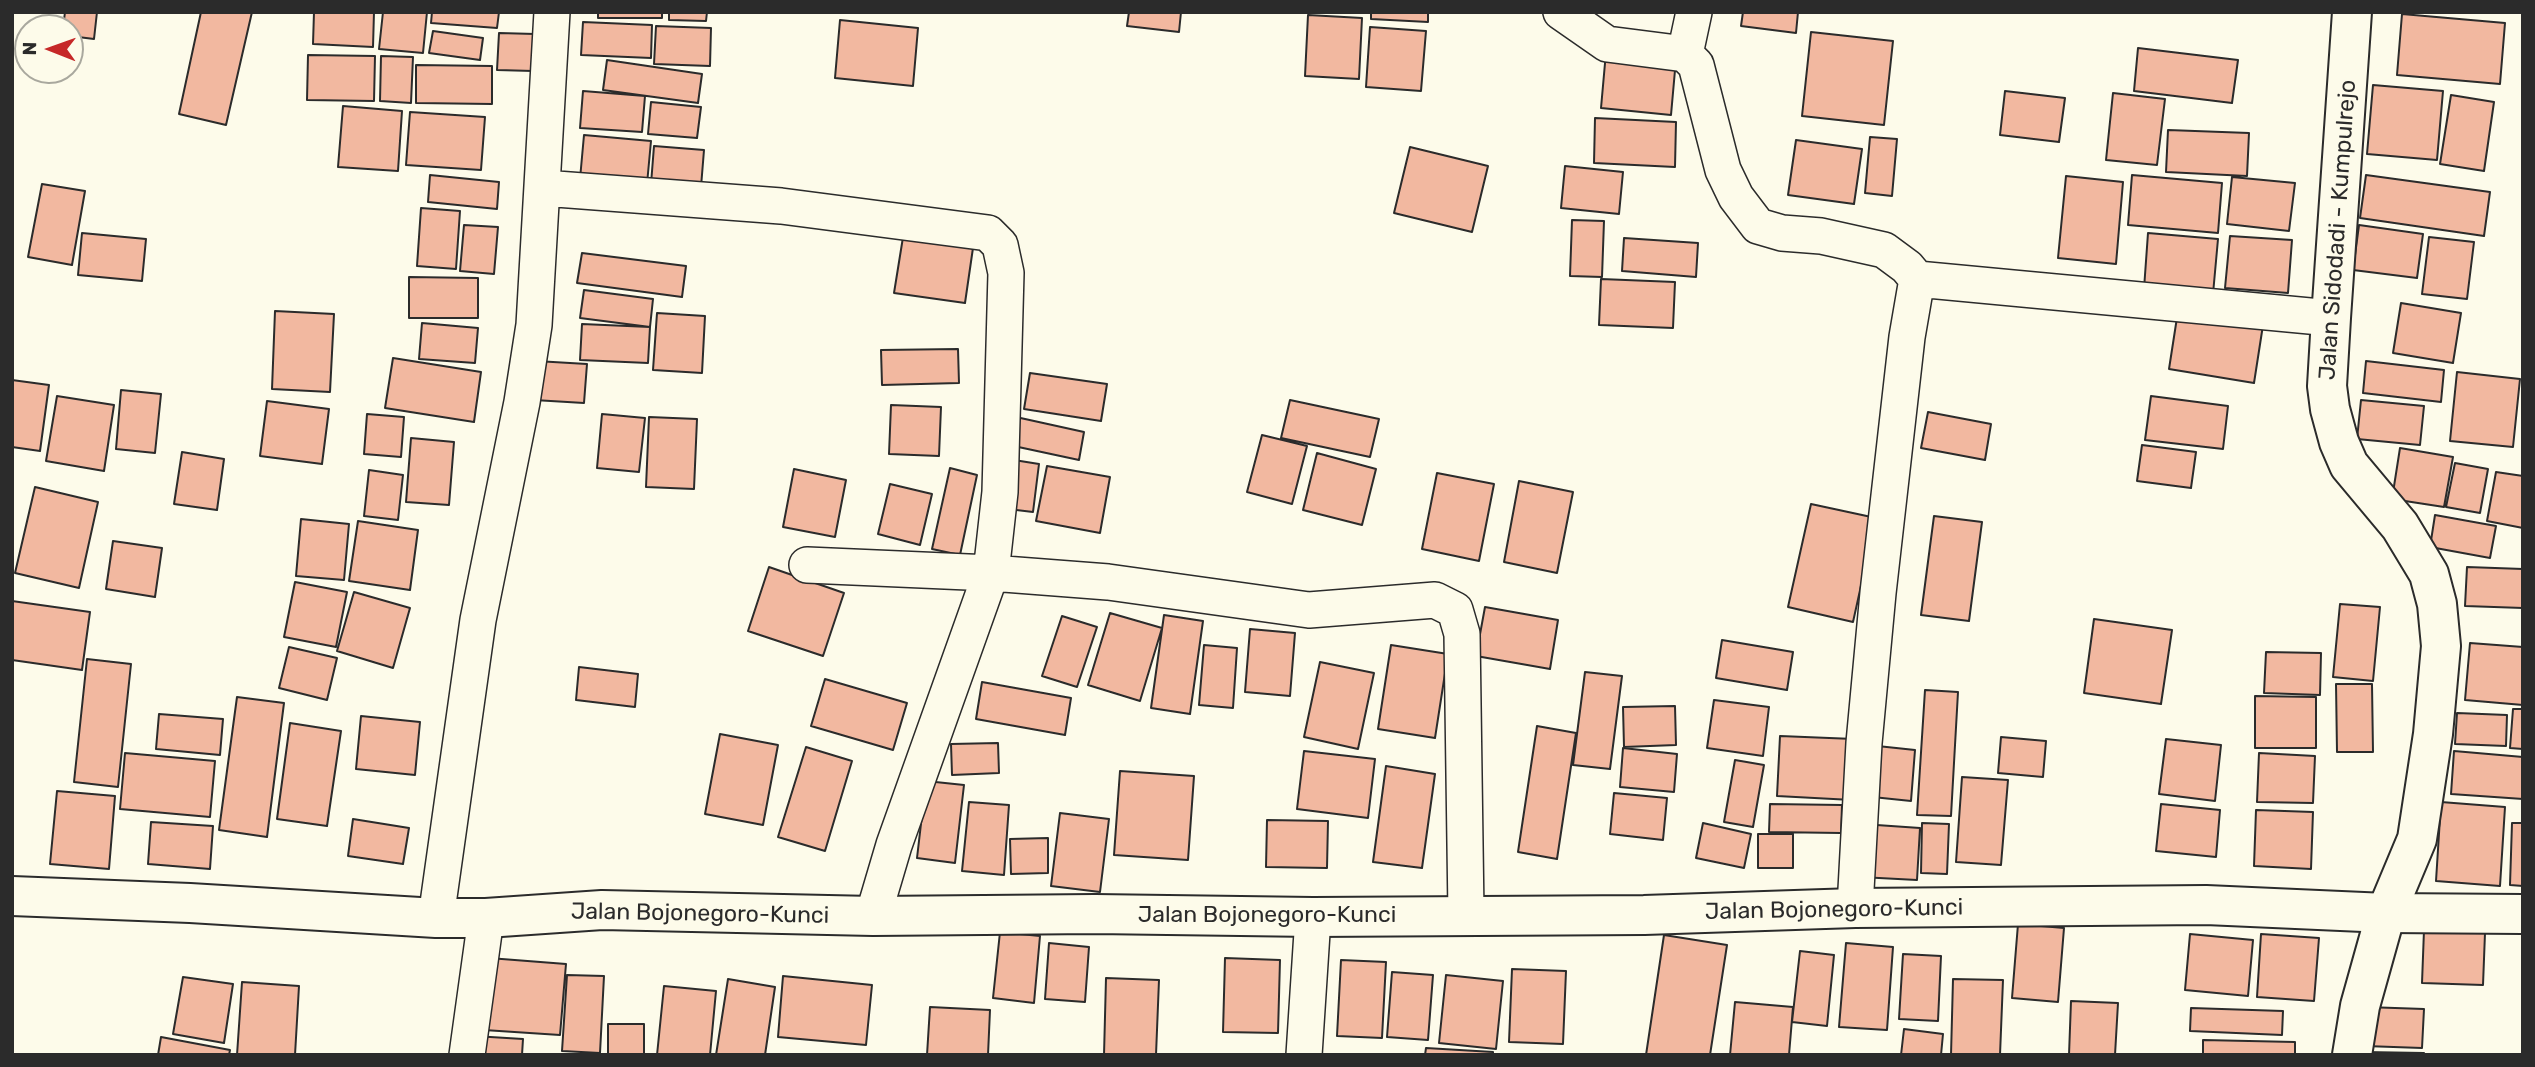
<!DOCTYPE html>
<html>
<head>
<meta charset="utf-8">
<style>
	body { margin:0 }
	#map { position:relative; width:2535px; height:1067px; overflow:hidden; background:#fdfbea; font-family:Rubik,sans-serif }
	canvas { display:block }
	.frame { position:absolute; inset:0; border:14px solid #2b2b2b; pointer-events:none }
	.north { position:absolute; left:14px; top:14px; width:70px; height:70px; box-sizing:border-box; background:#fdfbea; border:2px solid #a9a89e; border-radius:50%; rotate:271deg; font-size:19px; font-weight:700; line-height:28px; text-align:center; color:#2b2b2b }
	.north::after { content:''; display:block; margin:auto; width:24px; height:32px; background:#c62828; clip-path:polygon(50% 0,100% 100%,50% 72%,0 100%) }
</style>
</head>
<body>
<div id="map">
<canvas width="2535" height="1067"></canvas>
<div class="frame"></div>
<div class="north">N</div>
</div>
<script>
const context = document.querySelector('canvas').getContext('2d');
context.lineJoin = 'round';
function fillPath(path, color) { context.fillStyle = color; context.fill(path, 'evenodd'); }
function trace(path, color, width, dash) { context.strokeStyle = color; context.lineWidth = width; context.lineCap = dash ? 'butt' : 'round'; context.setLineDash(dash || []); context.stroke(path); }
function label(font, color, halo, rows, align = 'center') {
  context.font = font + ' Rubik,sans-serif'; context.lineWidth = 5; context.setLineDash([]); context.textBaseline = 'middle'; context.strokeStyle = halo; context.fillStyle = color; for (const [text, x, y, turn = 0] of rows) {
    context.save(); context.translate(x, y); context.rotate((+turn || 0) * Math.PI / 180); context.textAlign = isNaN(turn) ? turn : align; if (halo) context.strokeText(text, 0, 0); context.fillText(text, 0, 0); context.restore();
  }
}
const building = new Path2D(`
	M 65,12 L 97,12 L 94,39 L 70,36 L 70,28 L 63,28 Z
	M 201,12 L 252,12 L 226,125 L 179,114 Z
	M 314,12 L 374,12 L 373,47 L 313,44 Z
	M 383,12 L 427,12 L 423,53 L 379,49 Z
	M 432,12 L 499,12 L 497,28 L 431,23 Z
	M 598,12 L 662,12 L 662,18 L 598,18 Z
	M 669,12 L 707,12 L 706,21 L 669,20 Z
	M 1129,12 L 1181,12 L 1179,32 L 1127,26 Z
	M 1371,12 L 1428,12 L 1428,22 L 1371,19 Z
	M 1743,12 L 1798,12 L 1796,33 L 1741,26 Z
	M 2402,14 L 2505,23 L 2500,84 L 2397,75 Z
	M 1308,15 L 1362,18 L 1359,79 L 1305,76 Z
	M 840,20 L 918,28 L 913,86 L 835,78 Z
	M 583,22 L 652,25 L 651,58 L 581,55 Z
	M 656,26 L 711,28 L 710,66 L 654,64 Z
	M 1370,27 L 1426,31 L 1421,91 L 1366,87 Z
	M 433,31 L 483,38 L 480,60 L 429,53 Z
	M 1811,32 L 1893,41 L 1884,125 L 1802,116 Z
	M 499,33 L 535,34 L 533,71 L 497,70 Z
	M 2138,48 L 2238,60 L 2232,103 L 2134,91 Z
	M 1606,52 L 1676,59 L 1671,115 L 1601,108 Z
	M 308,55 L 375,56 L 374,101 L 307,100 Z
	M 381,56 L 413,57 L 411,103 L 380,101 Z
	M 607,60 L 702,74 L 698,103 L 603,90 Z
	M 416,65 L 492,66 L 492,104 L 416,103 Z
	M 2373,85 L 2443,91 L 2437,160 L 2367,154 Z
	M 583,91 L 645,96 L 642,132 L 580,128 Z
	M 2005,91 L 2065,98 L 2059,142 L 2000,135 Z
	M 2113,93 L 2165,99 L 2157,165 L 2106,160 Z
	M 2451,95 L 2494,102 L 2484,171 L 2440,164 Z
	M 651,102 L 701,107 L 697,138 L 648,134 Z
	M 343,106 L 402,111 L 398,171 L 338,167 Z
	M 410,112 L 485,117 L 481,170 L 406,165 Z
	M 1595,118 L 1676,122 L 1675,167 L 1594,163 Z
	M 2168,130 L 2249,133 L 2247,176 L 2166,172 Z
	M 584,135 L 651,141 L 647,184 L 580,179 Z
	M 1870,137 L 1897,139 L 1892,196 L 1865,193 Z
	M 1796,140 L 1862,149 L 1854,204 L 1788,195 Z
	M 654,146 L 704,150 L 701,187 L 651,184 Z
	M 1410,147 L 1488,166 L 1472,232 L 1394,213 Z
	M 1565,166 L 1623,172 L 1619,214 L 1561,208 Z
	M 430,175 L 499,182 L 497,209 L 428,202 Z
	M 2132,175 L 2222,183 L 2218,233 L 2128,225 Z
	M 2366,175 L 2490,192 L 2484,236 L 2360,218 Z
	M 2066,176 L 2123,182 L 2116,264 L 2058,258 Z
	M 2232,177 L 2295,183 L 2289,231 L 2227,224 Z
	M 42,184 L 85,191 L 72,265 L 28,257 Z
	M 421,208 L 460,211 L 456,269 L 417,266 Z
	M 1572,220 L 1604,221 L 1602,277 L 1570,276 Z
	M 464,225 L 498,227 L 494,274 L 460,271 Z
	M 2359,225 L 2423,234 L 2417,278 L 2353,270 Z
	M 904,231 L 974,241 L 965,303 L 894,293 Z
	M 82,233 L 146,239 L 142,281 L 78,275 Z
	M 2148,233 L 2218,239 L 2213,294 L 2144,289 Z
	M 2230,236 L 2292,240 L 2288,293 L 2225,288 Z
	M 2429,237 L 2474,242 L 2467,299 L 2422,294 Z
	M 1624,238 L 1698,243 L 1696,277 L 1622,271 Z
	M 582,253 L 686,266 L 682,297 L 577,283 Z
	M 409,277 L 478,278 L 478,318 L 409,318 Z
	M 1601,279 L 1675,282 L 1673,328 L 1599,325 Z
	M 584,290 L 653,299 L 650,327 L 580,318 Z
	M 2401,303 L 2461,313 L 2453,363 L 2393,353 Z
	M 275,311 L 334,314 L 330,392 L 272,389 Z
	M 2178,311 L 2263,325 L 2254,383 L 2169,369 Z
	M 657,313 L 705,316 L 702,373 L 653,370 Z
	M 422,323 L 478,328 L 475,363 L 419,359 Z
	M 582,324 L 650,327 L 648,363 L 580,360 Z
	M 958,349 L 959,383 L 882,385 L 881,350 Z
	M 393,358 L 481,372 L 474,422 L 385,408 Z
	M 536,361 L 587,364 L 584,403 L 534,400 Z
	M 2366,361 L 2444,370 L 2441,402 L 2363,393 Z
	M 2457,372 L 2520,379 L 2513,447 L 2450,441 Z
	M 1030,373 L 1107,384 L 1101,421 L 1024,409 Z
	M 12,380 L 49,385 L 40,451 L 12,447 Z
	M 121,390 L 161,394 L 155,453 L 116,449 Z
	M 57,396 L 114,405 L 104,471 L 46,461 Z
	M 2151,396 L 2228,406 L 2223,449 L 2145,440 Z
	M 1290,400 L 1379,419 L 1370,457 L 1281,438 Z
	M 2361,400 L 2424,406 L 2420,445 L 2357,439 Z
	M 267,401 L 329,409 L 322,464 L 260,456 Z
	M 891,405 L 941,407 L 939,456 L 889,454 Z
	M 1928,412 L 1991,424 L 1985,460 L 1921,448 Z
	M 367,414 L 404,417 L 401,457 L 364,454 Z
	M 602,414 L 645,418 L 639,472 L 597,468 Z
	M 649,417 L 697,419 L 694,489 L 646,487 Z
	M 1016,417 L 1084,432 L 1079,460 L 1009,445 Z
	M 1262,435 L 1307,446 L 1292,504 L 1247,492 Z
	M 411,438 L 454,442 L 449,505 L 406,502 Z
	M 2142,445 L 2196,452 L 2191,488 L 2137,481 Z
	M 2400,448 L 2453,457 L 2444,507 L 2392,499 Z
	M 182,452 L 224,459 L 217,510 L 174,504 Z
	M 1317,453 L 1376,469 L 1362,525 L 1303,510 Z
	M 1014,460 L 1039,464 L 1033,512 L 1008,509 Z
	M 2455,463 L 2488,469 L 2480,513 L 2446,507 Z
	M 1047,466 L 1110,477 L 1100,533 L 1036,521 Z
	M 950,468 L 977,475 L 960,555 L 932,549 Z
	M 794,469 L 846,480 L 835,537 L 783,527 Z
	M 369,470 L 403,475 L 398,520 L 364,516 Z
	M 2496,472 L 2523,476 L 2523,528 L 2487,521 Z
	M 1437,473 L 1494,484 L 1479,561 L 1422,549 Z
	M 1519,481 L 1573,492 L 1557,573 L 1504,562 Z
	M 890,484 L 932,494 L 920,545 L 878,534 Z
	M 35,487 L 98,502 L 79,588 L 15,573 Z
	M 1811,504 L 1876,518 L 1853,622 L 1788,607 Z
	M 2435,515 L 2496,526 L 2490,558 L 2430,547 Z
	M 1934,516 L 1982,522 L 1969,621 L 1921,615 Z
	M 301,519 L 349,524 L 344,580 L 296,576 Z
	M 358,521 L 418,530 L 410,590 L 349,581 Z
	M 113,541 L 162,548 L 155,597 L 106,589 Z
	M 769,567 L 844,593 L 823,656 L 748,631 Z
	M 2467,567 L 2523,569 L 2523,608 L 2465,606 Z
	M 295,582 L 347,592 L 336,647 L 284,637 Z
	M 354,592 L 410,608 L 393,668 L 337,651 Z
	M 12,601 L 90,612 L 82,670 L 12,660 Z
	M 2340,604 L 2380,607 L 2373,681 L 2333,677 Z
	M 1485,607 L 1558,620 L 1550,669 L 1476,656 Z
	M 1110,613 L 1162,628 L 1140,701 L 1088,685 Z
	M 1164,615 L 1203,621 L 1190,714 L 1151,708 Z
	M 1062,616 L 1097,627 L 1077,687 L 1042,676 Z
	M 2094,619 L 2172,630 L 2161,704 L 2084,693 Z
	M 1250,629 L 1295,633 L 1290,696 L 1245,692 Z
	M 1722,640 L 1793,652 L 1787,690 L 1716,678 Z
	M 2470,643 L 2523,647 L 2523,705 L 2465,700 Z
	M 1204,645 L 1237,648 L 1233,708 L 1199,705 Z
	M 1391,645 L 1448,654 L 1435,738 L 1378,729 Z
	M 289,647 L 337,658 L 327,700 L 279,688 Z
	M 2266,652 L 2321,653 L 2320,695 L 2264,693 Z
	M 87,659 L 131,664 L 118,787 L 74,782 Z
	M 1320,662 L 1374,673 L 1358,749 L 1304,737 Z
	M 579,667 L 638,674 L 635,707 L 576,700 Z
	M 1585,672 L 1622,676 L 1610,769 L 1573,765 Z
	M 825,679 L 907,703 L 893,750 L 811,726 Z
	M 982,682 L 1071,698 L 1065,735 L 976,719 Z
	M 2336,684 L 2372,684 L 2373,752 L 2337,752 Z
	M 1925,690 L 1958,692 L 1951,816 L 1917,815 Z
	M 2255,696 L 2316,697 L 2316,748 L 2255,748 Z
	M 237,697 L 284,703 L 267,837 L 219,830 Z
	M 1714,700 L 1769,707 L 1763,756 L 1707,748 Z
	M 1675,706 L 1676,745 L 1624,747 L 1623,707 Z
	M 2513,709 L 2523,709 L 2523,749 L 2510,748 Z
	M 2457,713 L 2507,715 L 2506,746 L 2455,744 Z
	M 159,714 L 223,719 L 220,755 L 156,749 Z
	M 361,716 L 420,722 L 415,775 L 356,769 Z
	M 290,723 L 341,731 L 327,826 L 277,819 Z
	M 1537,726 L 1576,733 L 1557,859 L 1518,852 Z
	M 720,734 L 778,745 L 763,825 L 705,814 Z
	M 1780,736 L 1854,739 L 1852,800 L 1777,796 Z
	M 2001,737 L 2046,741 L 2043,777 L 1998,773 Z
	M 2166,739 L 2221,745 L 2215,801 L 2159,794 Z
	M 998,743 L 999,773 L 952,775 L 951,744 Z
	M 1868,745 L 1915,750 L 1911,801 L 1863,796 Z
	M 806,747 L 852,761 L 825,851 L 778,837 Z
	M 1623,748 L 1677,754 L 1674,792 L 1620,787 Z
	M 1304,751 L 1375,759 L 1368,818 L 1297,809 Z
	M 2454,751 L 2523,757 L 2523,799 L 2451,794 Z
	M 125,753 L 215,761 L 210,817 L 120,809 Z
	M 2259,753 L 2315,756 L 2313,803 L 2257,802 Z
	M 1735,760 L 1764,765 L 1753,827 L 1724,822 Z
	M 1386,766 L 1435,774 L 1422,868 L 1373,862 Z
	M 1120,771 L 1194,776 L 1188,860 L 1114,855 Z
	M 1962,777 L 2008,780 L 2001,865 L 1956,862 Z
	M 926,781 L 964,785 L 955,863 L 917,858 Z
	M 57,791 L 115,796 L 109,869 L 50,864 Z
	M 1614,793 L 1667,798 L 1663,840 L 1610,834 Z
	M 969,802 L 1009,805 L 1004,875 L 962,871 Z
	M 2441,802 L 2505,807 L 2500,886 L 2436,881 Z
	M 1770,804 L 1842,805 L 1841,833 L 1769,832 Z
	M 2161,804 L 2220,810 L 2216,857 L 2156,851 Z
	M 2256,810 L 2313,812 L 2311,869 L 2254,866 Z
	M 1060,813 L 1109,819 L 1100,892 L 1051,886 Z
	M 353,819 L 409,828 L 403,864 L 348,856 Z
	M 1267,820 L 1328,821 L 1327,868 L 1266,867 Z
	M 151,822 L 213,826 L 210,869 L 148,864 Z
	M 1703,823 L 1751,834 L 1744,868 L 1696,858 Z
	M 1922,823 L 1949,824 L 1947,874 L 1921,873 Z
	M 2512,823 L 2523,823 L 2523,886 L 2510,885 Z
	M 1862,824 L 1920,828 L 1917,880 L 1860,877 Z
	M 1758,834 L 1793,834 L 1793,868 L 1758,868 Z
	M 1048,838 L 1048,873 L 1011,874 L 1010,839 Z
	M 2018,924 L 2064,928 L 2058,1002 L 2012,998 Z
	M 2424,930 L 2485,933 L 2483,985 L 2422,983 Z
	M 1000,932 L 1040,936 L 1034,1003 L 993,998 Z
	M 2190,934 L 2253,940 L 2248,996 L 2185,990 Z
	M 2261,934 L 2319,938 L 2314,1001 L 2257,997 Z
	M 1664,935 L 1727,945 L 1710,1055 L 1646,1055 Z
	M 1049,943 L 1089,947 L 1085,1002 L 1045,999 Z
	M 1846,943 L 1893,947 L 1887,1030 L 1839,1027 Z
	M 1800,951 L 1834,955 L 1827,1026 L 1792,1022 Z
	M 1903,954 L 1941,956 L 1938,1021 L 1899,1019 Z
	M 489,958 L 566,964 L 560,1035 L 484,1030 Z
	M 1225,958 L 1280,960 L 1278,1033 L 1223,1032 Z
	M 1341,960 L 1386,962 L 1382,1038 L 1337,1036 Z
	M 1512,969 L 1566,971 L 1563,1044 L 1509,1042 Z
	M 1392,972 L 1433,975 L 1428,1040 L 1387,1037 Z
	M 567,975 L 604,976 L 600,1053 L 562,1051 Z
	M 1446,975 L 1503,981 L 1496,1049 L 1439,1043 Z
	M 783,976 L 872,985 L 866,1045 L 778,1037 Z
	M 183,977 L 233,984 L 224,1043 L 173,1034 Z
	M 1106,978 L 1159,980 L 1156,1055 L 1104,1055 Z
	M 728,979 L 775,987 L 765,1055 L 716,1055 Z
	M 1953,979 L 2003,980 L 2000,1055 L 1951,1055 Z
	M 242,982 L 299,986 L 295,1055 L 237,1055 Z
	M 664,986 L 716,991 L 710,1055 L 657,1055 Z
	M 2071,1001 L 2118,1003 L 2115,1055 L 2069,1055 Z
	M 1735,1002 L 1793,1007 L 1789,1055 L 1730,1055 Z
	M 930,1007 L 990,1010 L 988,1055 L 927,1055 Z
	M 2366,1007 L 2424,1009 L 2422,1048 L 2365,1046 Z
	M 2191,1008 L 2283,1011 L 2282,1035 L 2190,1031 Z
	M 608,1024 L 644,1024 L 644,1055 L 608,1055 Z
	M 1904,1029 L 1943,1034 L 1941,1055 L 1901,1055 Z
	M 474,1036 L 523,1039 L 522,1055 L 473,1055 Z
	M 161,1037 L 230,1050 L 229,1055 L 158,1055 Z
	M 2203,1040 L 2295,1042 L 2295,1055 L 2203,1055 Z
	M 1426,1048 L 1493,1052 L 1493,1055 L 1425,1055 Z
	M 2364,1052 L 2424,1053 L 2424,1055 L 2364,1055 Z`);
fillPath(building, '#f2b8a0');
trace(building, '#2b2b2b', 2);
const minor = new Path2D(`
	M 1561,12 L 1607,44 L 1685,54 L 1696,65 L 1723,170 L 1736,197 L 1758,226 L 1782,233 L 1821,236 L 1884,250 L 1907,267 L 1917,279
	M 1685,54 L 1694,12
	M 543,188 L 781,206 L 988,233 L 1000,245 L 1006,273 L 1000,492 L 991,573 L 1108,582 L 1309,610 L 1435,600 L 1455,610 L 1462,634 L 1466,914
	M 807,565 L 991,573 L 894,845 L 873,916
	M 1855,908 L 1864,743 L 1878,593 L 1907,337 L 1917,279 L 2331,318
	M 436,918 L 478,620 L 522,402 L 534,325 L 552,12
	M 467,1055 L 486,918
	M 1304,1055 L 1313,917`);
const tertiary = new Path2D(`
	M 2352,1055 L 2360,1006 L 2386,913 L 2417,839 L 2433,734 L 2441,646 L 2437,604 L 2429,574 L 2400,526 L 2349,465 L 2339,442 L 2330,409 L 2327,386 L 2331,318 L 2352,12`);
const secondary = new Path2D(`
	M 12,896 L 190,903 L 436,918 L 486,918 L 602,910 L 873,916 L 1095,914 L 1313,917 L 1644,915 L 1855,908 L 2206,905 L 2386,913 L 2523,914`);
trace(minor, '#2b2b2b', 38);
trace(tertiary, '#2b2b2b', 42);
trace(secondary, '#2b2b2b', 42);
trace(minor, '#fdfbea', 35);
trace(tertiary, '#fdfbea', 38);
trace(secondary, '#fdfbea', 38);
label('23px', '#2b2b2b', '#fdfbea', [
	["Jalan Sidodadi - Kumpulrejo",2338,230,-86],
	["Jalan Bojonegoro-Kunci",1834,910,-1],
	["Jalan Bojonegoro-Kunci",700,914,1],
	["Jalan Bojonegoro-Kunci",1267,915]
]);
</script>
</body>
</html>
